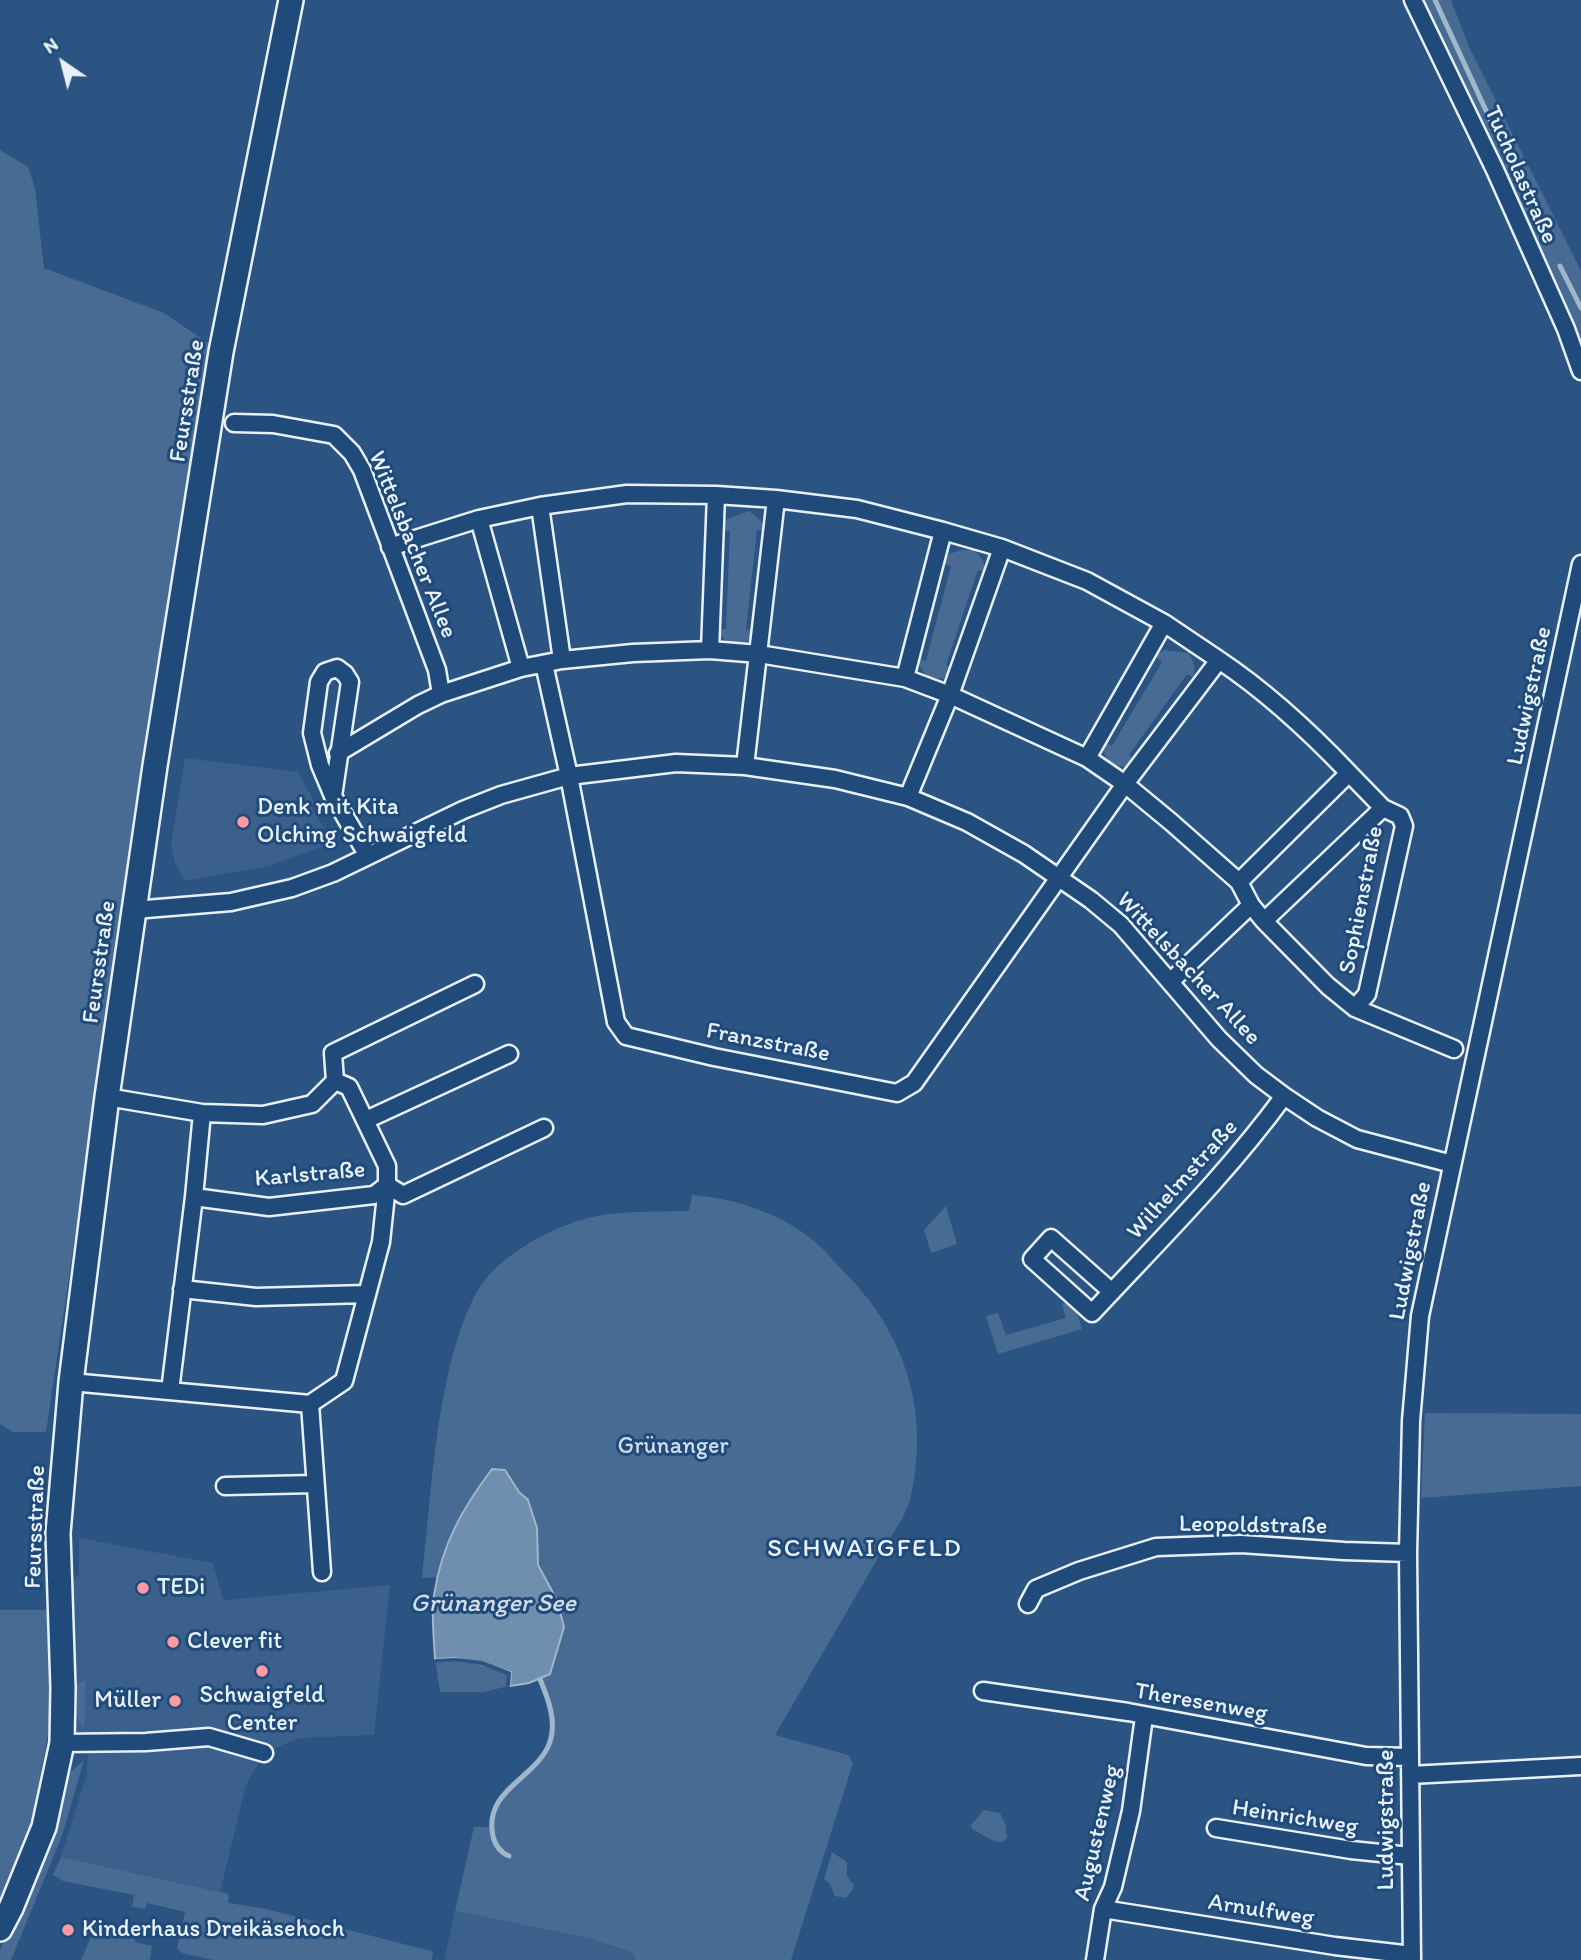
<!DOCTYPE html>
<html>
<head>
<meta charset="utf-8">
<style>
	body { margin:0 }
	#map { position:relative; width:1581px; height:1960px; overflow:hidden; background:#2b5482; font-family:Itim,sans-serif }
	canvas { display:block }
	.north { position:absolute; left:28px; top:28px; width:70px; height:70px; -webkit-text-stroke:5px #1f4a7a; paint-order:stroke; rotate:325deg; font-size:19px; font-weight:700; line-height:28px; text-align:center; color:#e8f1f8 }
	.north::after { content:''; display:block; margin:auto; width:24px; height:32px; background:#e8f1f8; clip-path:polygon(50% 0,100% 100%,50% 72%,0 100%) }
</style>
</head>
<body>
<div id="map">
<canvas width="1581" height="1960"></canvas>
<div class="north">N</div>
</div>
<script>
const context = document.querySelector('canvas').getContext('2d');
context.lineJoin = 'round';
function fillPath(path, color) { context.fillStyle = color; context.fill(path, 'evenodd'); }
function trace(path, color, width, dash) { context.strokeStyle = color; context.lineWidth = width; context.lineCap = dash ? 'butt' : 'round'; context.setLineDash(dash || []); context.stroke(path); }
function label(font, color, halo, rows, align = 'center') {
  context.font = font + ' Itim,sans-serif'; context.lineWidth = 6; context.setLineDash([]); context.textBaseline = 'middle'; context.strokeStyle = halo; context.fillStyle = color; for (const [text, x, y, turn = 0] of rows) {
    context.save(); context.translate(x, y); context.rotate((+turn || 0) * Math.PI / 180); context.textAlign = isNaN(turn) ? turn : align; if (halo) context.strokeText(text, 0, 0); context.fillText(text, 0, 0); context.restore();
  }
}
fillPath(new Path2D(`
	M 185,758 L 298,772 L 315,803 L 311,806 L 332,843 L 269,866 L 185,881 L 175,863 L 171,845 Z
	M 79,1538 L 213,1563 L 223,1600 L 390,1585 L 374,1735 L 299,1738 L 264,1753 L 246,1785 L 220,1892 L 61,1857 L 87,1773 L 88,1743 L 72,1728 L 67,1588 L 79,1574 Z
	M 455,1911 L 587,1938 L 632,1952 L 636,1960 L 444,1960 Z`), '#3a608b');
fillPath(new Path2D(`
	M 1421,0 L 1451,0 L 1470,49 L 1581,271 L 1581,339 L 1547,269 L 1492,144 Z
	M 0,150 L 28,167 L 35,188 L 44,268 L 164,313 L 214,347 L 160,662 L 46,1432 L 13,1432 L 0,1424 Z
	M 748,511 C 756,516 763,520 764,530 L 757,530 L 746,629 L 753,630 L 749,640 C 734,648 725,644 717,629 L 726,629 L 730,531 L 720,530 L 725,520 Z
	M 961,550 L 974,550 C 980,557 986,562 985,572 L 978,570 L 946,665 L 952,668 L 947,677 C 930,682 922,675 917,659 L 926,661 L 951,566 L 942,563 L 949,554 Z
	M 1164,650 L 1189,653 C 1193,661 1196,668 1193,677 L 1187,674 L 1129,755 L 1135,760 L 1127,767 C 1109,767 1103,758 1103,741 L 1112,746 L 1162,662 L 1155,656 Z
	M 692,1195 C 735,1198 780,1213 814,1241 C 826,1251 836,1264 847,1275 C 908,1337 930,1417 910,1500 C 906,1517 883,1548 874,1565 C 841,1622 808,1678 775,1735 L 848,1755 L 853,1763 L 791,1960 L 636,1960 L 632,1952 L 587,1938 L 455,1911 L 474,1827 L 489,1827 C 490,1818 491,1809 496,1801 C 509,1777 541,1766 548,1738 C 553,1719 544,1697 537,1679 L 484,1692 L 440,1692 C 434,1654 430,1615 438,1577 L 422,1578 C 432,1493 436,1364 478,1290 C 497,1257 551,1227 588,1218 C 620,1210 656,1212 689,1211 Z
	M 946,1206 L 957,1244 L 931,1253 L 924,1230 Z
	M 1069,1301 L 1075,1306 L 1082,1329 L 998,1354 L 986,1316 L 998,1313 L 1006,1335 L 1066,1318 L 1062,1304 Z
	M 1425,1413 L 1581,1414 L 1581,1486 L 1421,1498 Z
	M 0,1610 L 48,1610 L 51,1711 L 47,1741 L 29,1835 L 0,1899 Z
	M 86,1680 L 84,1729 L 73,1711 L 72,1685 Z
	M 84,1760 L 62,1836 L 11,1960 L 0,1960 L 0,1950 L 26,1891 L 65,1777 Z
	M 984,1810 L 1000,1813 L 1006,1826 L 1007,1838 L 1002,1842 C 991,1842 982,1834 972,1829 L 971,1825 Z
	M 832,1852 L 847,1862 L 847,1876 L 854,1885 L 853,1889 L 846,1898 L 835,1896 L 830,1884 L 824,1879 Z
	M 61,1857 L 220,1892 L 229,1894 L 228,1903 L 262,1908 L 431,1951 L 433,1952 L 432,1960 L 213,1960 L 182,1953 L 177,1948 L 185,1912 L 147,1903 L 145,1909 L 132,1907 L 134,1895 L 63,1881 L 53,1875 Z
	M 97,1923 L 136,1932 L 135,1942 L 152,1946 L 150,1960 L 81,1960 Z`), '#476b93');
const water = new Path2D(`
	M 492,1469 L 505,1470 L 519,1492 L 528,1500 L 537,1528 L 538,1565 L 557,1600 L 564,1627 L 550,1674 L 529,1683 L 510,1686 L 511,1672 L 456,1658 L 435,1659 C 434,1638 431,1615 434,1595 C 442,1544 462,1509 492,1469 Z`);
fillPath(water, '#708ead');
trace(water, '#a0b6cb', 2);
fillPath(new Path2D(`
	M 456,1658 L 482,1661 L 511,1672 L 510,1686 L 506,1687 L 507,1675 L 481,1665 L 455,1661 L 435,1663 L 435,1659 Z`), '#2b5482');
trace(new Path2D(`
	M 1435,0 L 1506,154
	M 1516,175 L 1547,241
	M 1560,266 L 1581,308
	M 509,1856 C 500,1852 495,1846 493,1836 C 483,1789 537,1779 550,1742 C 557,1721 548,1698 540,1679`), '#a0b6cb', 5);
const street = new Path2D(`
	M 1413,0 L 1495,170 L 1566,329 L 1581,371
	M 234,423 L 273,424 L 334,435 L 352,453 L 362,470 L 437,670 L 441,694
	M 540,506 L 562,660
	M 390,547 L 479,519
	M 710,650 L 716,495 L 776,499 L 857,509 L 943,531
	M 544,664 L 569,776 L 616,1022 L 626,1036 L 714,1057 L 897,1093 L 914,1083 L 1125,784 L 1219,660 C 1267,692 1309,731 1349,773
	M 521,668 L 479,519 L 540,506 L 627,494 L 716,495
	M 905,678 L 943,531 L 1002,548
	M 338,753 L 418,705 L 441,694 L 521,668 L 562,660 L 633,653 L 710,650 L 759,654 L 905,678 L 950,695 L 1087,758 L 1125,784 L 1171,822 L 1239,882
	M 1087,758 L 1164,623 L 1219,660
	M 745,766 L 776,499
	M 333,796 L 320,765 L 312,733 L 319,682 L 325,672 L 337,668 L 345,674 L 350,682 L 333,796 L 368,856
	M 908,797 L 950,695 L 1002,548 L 1087,581 L 1164,623
	M 1251,905 L 1239,882 L 1349,773 L 1383,808
	M 134,910 L 231,902 L 292,888 L 333,873 L 463,810 L 501,795 L 569,776 L 676,763 L 745,766 L 835,779 L 908,797 L 967,822 L 1024,854 L 1091,900 L 1121,925 L 1219,1039 L 1256,1075 L 1284,1096 L 1317,1118 L 1357,1139 L 1452,1164
	M 1264,921 L 1328,986 L 1355,1008 L 1454,1049
	M 1171,981 L 1251,905 L 1264,921 L 1383,808 L 1400,816 L 1404,826 L 1367,994 L 1355,1008
	M 107,1097 L 202,1113 L 263,1115 L 312,1104 L 335,1081
	M 202,1113 L 194,1197 L 269,1207 L 374,1195 L 387,1185 L 403,1195 L 544,1128
	M 366,1120 L 509,1054
	M 182,1289 L 256,1297 L 366,1294
	M 1112,1292 L 1051,1238 L 1032,1259 L 1092,1313 C 1158,1242 1227,1174 1284,1096
	M 71,1382 L 310,1404 L 344,1381 L 381,1242 L 387,1185 L 387,1166 L 349,1087 L 335,1081 L 333,1053 L 475,984
	M 170,1391 L 194,1197
	M 310,1404 L 322,1572
	M 225,1486 L 315,1484
	M 1028,1604 L 1036,1589 L 1079,1571 L 1156,1547 L 1241,1544 L 1344,1551 L 1408,1553
	M 983,1691 L 1128,1712 L 1366,1756 L 1410,1757
	M 62,1743 L 146,1742 L 209,1737 L 264,1753
	M 1410,1775 L 1581,1766
	M 1216,1828 L 1351,1850 L 1410,1856
	M 1103,1909 L 1335,1946 L 1412,1955
	M 1095,1960 L 1103,1909 L 1113,1887 L 1131,1811 L 1144,1717
	M 1412,1960 L 1408,1553 L 1411,1421 L 1420,1316 L 1581,564`);
const secondary = new Path2D(`
	M 0,1929 L 11,1908 L 44,1827 L 62,1743 L 63,1688 L 58,1533 L 71,1382 L 107,1097 L 155,766 L 221,352 L 291,0`);
trace(street, '#e8f1f8', 21);
trace(secondary, '#e8f1f8', 28);
trace(street, '#1f4a7a', 16);
trace(secondary, '#1f4a7a', 23);
for (const [x, y, r, color] of [
	[243,822,7,"#ff9aa2"],
	[143,1588,7,"#ff9aa2"],
	[173,1642,7,"#ff9aa2"],
	[262,1671,7,"#ff9aa2"],
	[175,1701,7,"#ff9aa2"],
	[68,1930,7,"#ff9aa2"]
]) { const dot = new Path2D(); dot.arc(x, y, r, 0, 2 * Math.PI); context.fillStyle = color; context.fill(dot); trace(dot, '#1f4a7a', 2.5); }
label('24px', '#e8f1f8', '#1f4a7a', [
	["Tucholastraße",1520,175,66],
	["Feursstraße",188,401,-81],
	["Wittelsbacher Allee",412,545,68],
	["Ludwigstraße",1530,696,-78],
	["Sophienstraße",1362,900,-79],
	["Feursstraße",100,962,-82],
	["Wittelsbacher Allee",1188,969,47],
	["Franzstraße",768,1043,11],
	["Karlstraße",310,1175,-5],
	["Wilhelmstraße",1183,1180,-48],
	["Ludwigstraße",1411,1251,-79],
	["Leopoldstraße",1253,1526,1],
	["Feursstraße",36,1527,-88],
	["Theresenweg",1201,1703,10],
	["Heinrichweg",1295,1818,9],
	["Ludwigstraße",1387,1820,-90],
	["Augustenweg",1098,1833,-77],
	["Arnulfweg",1261,1911,9]
]);
label('24px', '#e8f1f8', '#1f4a7a', [
	["Denk mit Kita",257,808],
	["Olching Schwaigfeld",257,836],
	["TEDi",157,1588],
	["Clever fit",187,1642],
	["Schwaigfeld",262,1696,"center"],
	["Center",262,1724,"center"],
	["Müller",161,1701,"right"],
	["Kinderhaus Dreikäsehoch",82,1930]
], 'left');
label('24px', '#d0dde9', '#1f4a7a', [
	["Grünanger",673,1447]
]);
context.letterSpacing = '2px';
label('26px', '#e8f1f8', '#1f4a7a', [
	["SCHWAIGFELD",865,1549]
]);
context.letterSpacing = '0px';
label('italic 26px', '#d0dde9', '#1f4a7a', [
	["Grünanger See",493,1604]
]);
</script>
</body>
</html>
